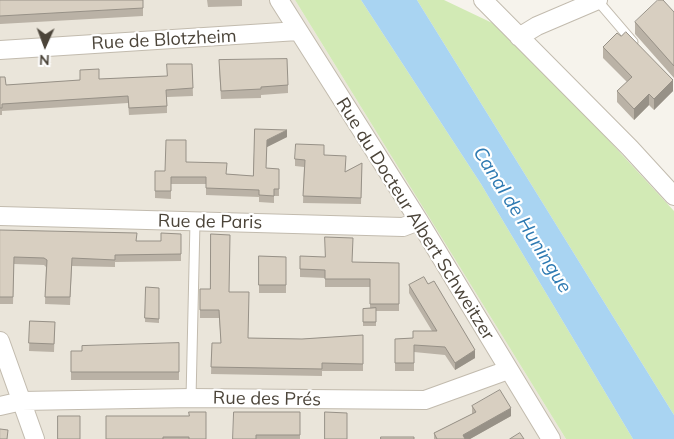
<!DOCTYPE html>
<html>
<head>
<meta charset="utf-8">
<style>
	body { margin:0 }
	#map { position:relative; width:674px; height:439px; overflow:hidden; background:#f6f3ec; font-family:Mulish,sans-serif }
	canvas { display:block }
	.north { position:absolute; left:20px; top:20px; width:50px; height:50px; -webkit-text-stroke:4px #fff; paint-order:stroke; rotate:182deg; font-size:14px; font-weight:700; line-height:20px; text-align:center; color:#4b4439 }
	.north::after { content:''; display:block; margin:auto; width:18px; height:22px; background:#4b4439; clip-path:polygon(50% 0,100% 100%,50% 72%,0 100%) }
</style>
</head>
<body>
<div id="map">
<canvas width="674" height="439"></canvas>
<div class="north">N</div>
</div>
<script>
const context = document.querySelector('canvas').getContext('2d');
context.lineJoin = 'round';
function fillPath(path, color) { context.fillStyle = color; context.fill(path, 'evenodd'); }
function trace(path, color, width, dash) { context.strokeStyle = color; context.lineWidth = width; context.lineCap = dash ? 'butt' : 'round'; context.setLineDash(dash || []); context.stroke(path); }
function label(font, color, halo, rows, align = 'center') {
  context.font = font + ' Mulish,sans-serif'; context.lineWidth = 4.5; context.setLineDash([]); context.textBaseline = 'middle'; context.strokeStyle = halo; context.fillStyle = color; for (const [text, x, y, turn = 0] of rows) {
    context.save(); context.translate(x, y); context.rotate((+turn || 0) * Math.PI / 180); context.textAlign = isNaN(turn) ? turn : align; if (halo) context.strokeText(text, 0, 0); context.fillText(text, 0, 0); context.restore();
  }
}
fillPath(new Path2D(`
	M 0,0 L 295,0 L 566,439 L 0,439 Z`), '#eae5da');
fillPath(new Path2D(`
	M 295,0 L 361,0 L 481,184 L 633,439 L 566,439 Z
	M 417,0 L 444,0 L 507,30 L 674,211 L 674,415 Z`), '#d2eab5');
fillPath(new Path2D(`
	M 361,0 L 417,0 L 674,415 L 674,439 L 633,439 L 481,184 Z`), '#a9d4f2');
const service = new Path2D(`
	M 597,0 L 633,42
	M 191,398 L 195,222`);
const minor = new Path2D(`
	M 279,0 L 419,221 L 551,439
	M 483,0 L 630,148 L 674,196
	M 519,37 L 537,26 L 598,0
	M 0,50 L 298,31
	M 0,216 L 403,227 L 419,221
	M 0,341 L 35,439
	M 0,406 L 22,401 L 191,398 L 425,400 L 508,370`);
trace(service, '#c2bbae', 11);
trace(minor, '#c2bbae', 20);
trace(service, '#fff', 9);
trace(minor, '#fff', 18);
fillPath(new Path2D(`
	M 0,0 L 143,0 L 143,16 L 0,24 Z
	M 207,0 L 242,0 L 242,6 L 208,7 Z
	M 674,12 L 674,78 L 635,34 L 635,22 Z
	M 603,47 L 673,91 L 654,110 L 649,105 L 634,120 L 617,102 L 617,91 L 627,82 L 603,58 Z
	M 192,64 L 193,96 L 167,97 L 167,113 L 129,115 L 128,103 L 2,111 L 2,115 L 0,115 L 0,77 L 6,85 L 99,79 L 167,76 Z
	M 219,68 L 288,85 L 288,93 L 261,95 L 261,98 L 221,99 Z
	M 255,129 L 287,137 L 267,147 L 266,168 L 279,169 L 279,196 L 274,196 L 274,203 L 259,202 L 259,197 L 206,195 L 206,184 L 171,184 L 171,199 L 155,198 L 155,171 L 165,171 L 186,162 L 226,174 L 253,176 Z
	M 324,155 L 345,172 L 362,163 L 361,204 L 303,203 L 304,167 L 295,166 L 295,159 Z
	M 0,230 L 137,241 L 161,241 L 181,234 L 181,261 L 115,262 L 115,267 L 72,266 L 70,305 L 45,304 L 46,267 L 44,265 L 14,264 L 13,304 L 0,304 Z
	M 259,256 L 286,257 L 286,293 L 259,293 Z
	M 300,256 L 352,262 L 399,263 L 399,311 L 376,311 L 376,326 L 363,326 L 363,309 L 370,308 L 370,287 L 325,287 L 325,278 L 300,277 Z
	M 409,285 L 475,358 L 455,370 L 445,355 L 414,352 L 414,371 L 395,371 L 395,339 L 413,338 L 432,331 L 409,293 Z
	M 146,287 L 159,288 L 159,323 L 145,322 Z
	M 200,289 L 229,292 L 248,338 L 302,339 L 363,335 L 363,371 L 322,371 L 322,376 L 211,374 L 212,343 L 221,343 L 219,318 L 200,318 Z
	M 30,321 L 55,322 L 54,352 L 29,351 Z
	M 179,343 L 179,380 L 71,380 L 71,351 L 82,351 Z
	M 472,406 L 511,416 L 470,439 L 434,439 L 434,433 L 472,414 Z
	M 300,412 L 300,439 L 233,439 Z
	M 106,416 L 206,439 L 106,439 Z`), '#bab2a6');
fillPath(new Path2D(`
	M 673,80 L 673,91 L 654,110 L 654,99 Z
	M 649,94 L 649,105 L 634,120 L 634,109 Z
	M 287,130 L 287,137 L 267,147 L 267,140 Z
	M 475,350 L 475,358 L 455,370 L 455,363 Z
	M 511,408 L 511,416 L 470,439 L 463,439 L 463,435 Z`), '#979187');
const building = new Path2D(`
	M 0,0 L 143,0 L 143,8 L 0,16 Z
	M 658,0 L 663,0 L 674,12 L 674,66 L 635,22 Z
	M 626,32 L 673,80 L 654,99 L 649,94 L 634,109 L 617,91 L 632,77 L 603,47 L 617,33 L 621,36 Z
	M 287,59 L 288,85 L 261,87 L 261,89 L 221,91 L 219,60 Z
	M 167,64 L 192,64 L 193,88 L 166,90 L 167,106 L 129,108 L 128,96 L 2,104 L 2,108 L 0,108 L 0,77 L 5,77 L 6,85 L 80,80 L 80,70 L 99,69 L 99,79 L 167,76 Z
	M 255,129 L 287,130 L 267,140 L 266,168 L 279,169 L 279,189 L 274,189 L 274,196 L 259,195 L 259,190 L 206,188 L 206,177 L 171,177 L 171,191 L 155,191 L 155,171 L 165,171 L 166,140 L 186,140 L 186,162 L 227,163 L 226,174 L 253,176 Z
	M 296,144 L 324,145 L 324,155 L 346,156 L 345,172 L 362,163 L 361,198 L 303,196 L 305,160 L 295,159 Z
	M 0,230 L 137,233 L 136,241 L 161,241 L 161,233 L 181,234 L 181,254 L 115,255 L 115,260 L 72,258 L 70,297 L 45,297 L 47,260 L 44,258 L 14,257 L 13,297 L 0,297 Z
	M 211,234 L 230,235 L 229,292 L 249,292 L 248,338 L 302,339 L 363,335 L 363,364 L 322,363 L 322,369 L 211,367 L 212,343 L 221,343 L 219,310 L 200,310 L 200,289 L 210,289 Z
	M 325,237 L 353,238 L 352,262 L 399,263 L 399,304 L 370,304 L 370,279 L 325,279 L 325,270 L 300,269 L 300,256 L 325,257 Z
	M 259,256 L 286,257 L 286,285 L 259,285 Z
	M 424,277 L 428,284 L 434,281 L 475,350 L 455,363 L 445,347 L 414,345 L 414,363 L 395,363 L 395,339 L 413,338 L 413,331 L 437,331 L 409,285 Z
	M 146,287 L 159,288 L 159,319 L 145,318 Z
	M 376,308 L 376,322 L 363,322 L 363,309 Z
	M 30,321 L 55,322 L 54,344 L 29,343 Z
	M 179,343 L 179,372 L 71,372 L 71,351 L 82,351 L 82,346 Z
	M 500,390 L 511,408 L 463,435 L 465,439 L 437,439 L 434,433 L 476,412 L 472,406 Z
	M 189,412 L 206,412 L 206,439 L 189,439 L 189,437 L 163,437 L 163,439 L 106,439 L 106,416 L 189,416 Z
	M 234,412 L 300,412 L 300,435 L 256,435 L 256,439 L 233,439 Z
	M 325,412 L 347,413 L 347,439 L 325,439 Z
	M 58,416 L 80,416 L 80,439 L 58,439 Z
	M 0,429 L 8,430 L 7,439 L 0,439 Z
	M 520,433 L 524,439 L 510,439 Z
	M 381,437 L 414,437 L 414,439 L 381,439 Z`);
fillPath(building, '#d8cfc1');
trace(building, '#979187', 1);
label('18px', '#4b4439', '#fff', [
	["Rue de Blotzheim",164,40,-3],
	["Rue du Docteur Albert Schweitzer",415,219,58],
	["Rue de Paris",210,222,1],
	["Rue des Prés",267,399,1]
]);
label('italic 19px', '#2e7ab2', '#fff', [
	["Canal de Huningue",522,220,58]
]);
</script>
</body>
</html>
